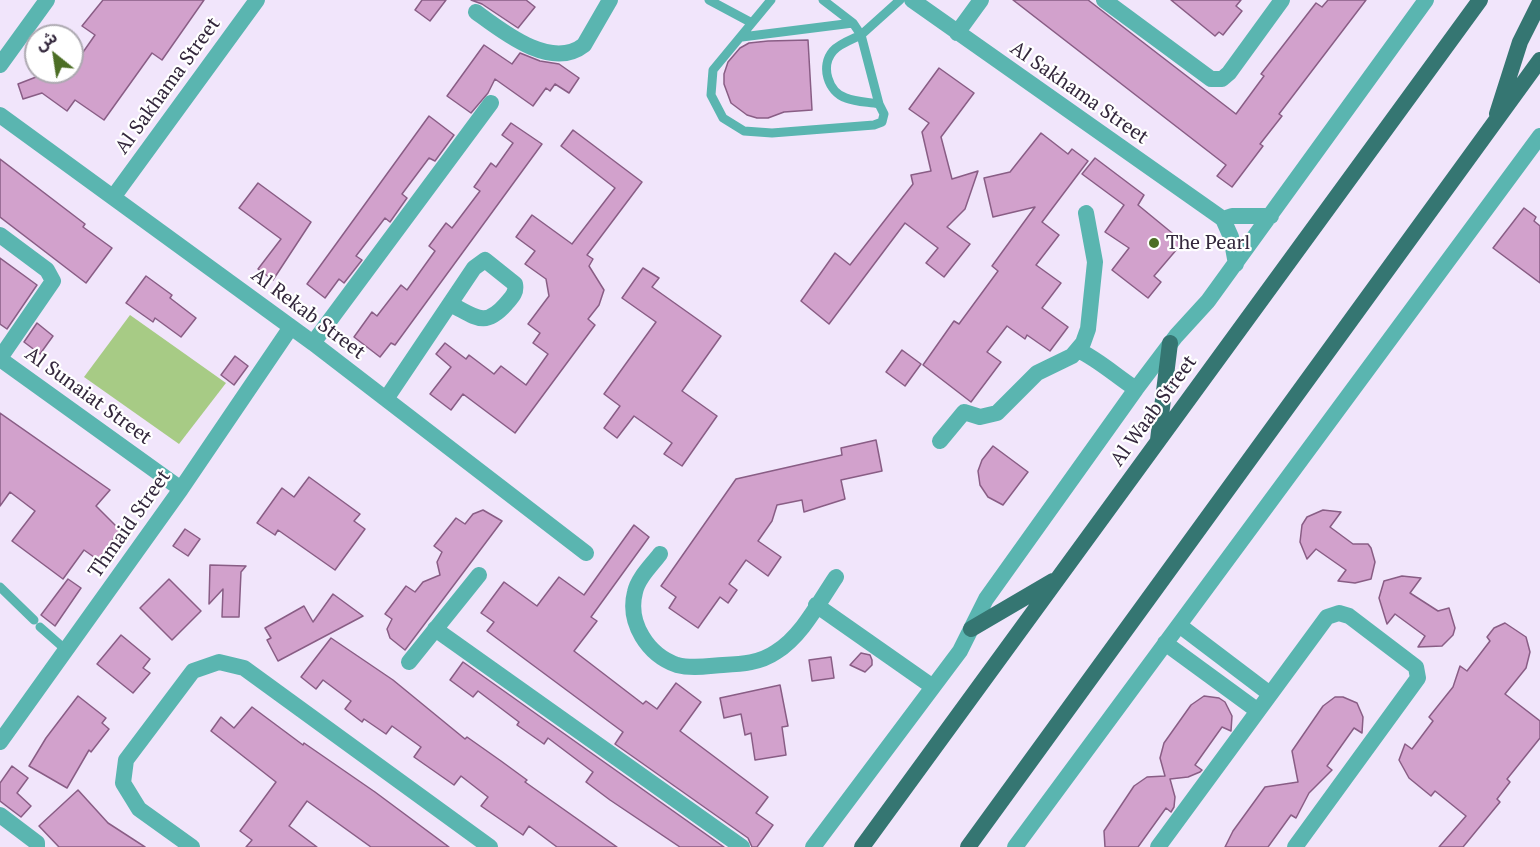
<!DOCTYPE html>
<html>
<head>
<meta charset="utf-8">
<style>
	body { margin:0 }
	#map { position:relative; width:1540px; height:847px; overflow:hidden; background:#f1e5fb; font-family:"PT Serif","Noto Sans Arabic",serif }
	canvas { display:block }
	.north { position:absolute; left:24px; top:24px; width:60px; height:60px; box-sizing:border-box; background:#fff; border:2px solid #ada9b1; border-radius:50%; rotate:330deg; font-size:16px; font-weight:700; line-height:24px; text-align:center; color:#33273c }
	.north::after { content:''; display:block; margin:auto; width:21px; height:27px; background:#4c6e25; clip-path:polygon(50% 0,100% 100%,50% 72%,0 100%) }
</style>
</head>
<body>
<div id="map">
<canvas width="1540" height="847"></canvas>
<div class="north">ش</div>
</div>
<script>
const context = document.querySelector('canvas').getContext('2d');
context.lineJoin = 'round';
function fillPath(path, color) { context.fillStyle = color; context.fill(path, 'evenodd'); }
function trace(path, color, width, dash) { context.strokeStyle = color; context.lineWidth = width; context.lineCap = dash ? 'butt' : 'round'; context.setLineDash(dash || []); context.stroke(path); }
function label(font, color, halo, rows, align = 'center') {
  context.font = font + ' "PT Serif",serif'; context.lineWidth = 4.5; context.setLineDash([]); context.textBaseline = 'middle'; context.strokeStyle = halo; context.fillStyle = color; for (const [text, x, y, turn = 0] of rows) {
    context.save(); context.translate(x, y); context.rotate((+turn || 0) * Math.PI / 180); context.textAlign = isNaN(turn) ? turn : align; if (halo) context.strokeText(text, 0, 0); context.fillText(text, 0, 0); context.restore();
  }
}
fillPath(new Path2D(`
	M 130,315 L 226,383 L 179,444 L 84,377 Z`), '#a7cb85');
const building = new Path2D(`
	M 103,0 L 204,0 L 162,60 L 152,53 L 104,120 L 75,100 L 67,111 L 42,93 L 23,99 L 18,84 L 49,72 L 72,72 L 72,68 L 95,35 L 82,26 Z
	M 422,0 L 446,0 L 430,21 L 415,10 Z
	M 471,0 L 526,0 L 535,7 L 518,28 L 482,4 Z
	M 1013,0 L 1088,0 L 1236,114 L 1264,76 L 1261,74 L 1316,3 L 1322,7 L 1328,0 L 1366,0 L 1279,114 L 1282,116 L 1260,144 L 1263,146 L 1232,187 L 1217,176 L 1226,165 Z
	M 1171,0 L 1241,0 L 1236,6 L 1242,11 L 1223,35 L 1219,32 L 1215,36 Z
	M 808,40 L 812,110 L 784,112 L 768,118 L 757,118 L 747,115 L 731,103 L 724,84 L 724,74 L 728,62 L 740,48 L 749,43 L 768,41 Z
	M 484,45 L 512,64 L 520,53 L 540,61 L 559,64 L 579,78 L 569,93 L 555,84 L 550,91 L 546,88 L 533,106 L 495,79 L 488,93 L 471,113 L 447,96 Z
	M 939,68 L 974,93 L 941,137 L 952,179 L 978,171 L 965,209 L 947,227 L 970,244 L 944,277 L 926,263 L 938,248 L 905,223 L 829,324 L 801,301 L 835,253 L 850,265 L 913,184 L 911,175 L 931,171 L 922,132 L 929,123 L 909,109 Z
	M 429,116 L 454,135 L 435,161 L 429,158 L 402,194 L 407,198 L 390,222 L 385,218 L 356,256 L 362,260 L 344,283 L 339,279 L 325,298 L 307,284 Z
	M 511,123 L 542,144 L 395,345 L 391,343 L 380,357 L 354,337 L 372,312 L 377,316 L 401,285 L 407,290 L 435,251 L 429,246 L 446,223 L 452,228 L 480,191 L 474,187 L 491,163 L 496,167 L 513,143 L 502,135 Z
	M 573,130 L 642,182 L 587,255 L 593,259 L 589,266 L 604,290 L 599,305 L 588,319 L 595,325 L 515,433 L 463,394 L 451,410 L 430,394 L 451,367 L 436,354 L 445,343 L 466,359 L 469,355 L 494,374 L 501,366 L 526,385 L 548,354 L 533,343 L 540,333 L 528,324 L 549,296 L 546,279 L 525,264 L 535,251 L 516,237 L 532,215 L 572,244 L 615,188 L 561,146 Z
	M 1041,133 L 1068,154 L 1072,149 L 1088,161 L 1042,222 L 1059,235 L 1036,265 L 1061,283 L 1042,308 L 1068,327 L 1050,351 L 1027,335 L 1025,339 L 1007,326 L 987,352 L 1001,362 L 971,402 L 923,365 L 954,321 L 959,324 L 998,271 L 992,266 L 1035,207 L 993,217 L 984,178 L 1010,172 Z
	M 1095,158 L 1144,195 L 1138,205 L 1183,242 L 1154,276 L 1161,282 L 1148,298 L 1112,270 L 1129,248 L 1105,232 L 1124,205 L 1082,174 Z
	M 0,159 L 85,224 L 83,227 L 112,248 L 86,283 L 0,217 Z
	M 258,183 L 311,222 L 273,280 L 258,269 L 281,239 L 239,208 Z
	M 1524,208 L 1536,217 L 1534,221 L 1540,226 L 1540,283 L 1493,248 Z
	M 0,258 L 37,285 L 7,329 L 0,324 Z
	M 643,268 L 659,278 L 652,287 L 721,336 L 682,391 L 717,416 L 682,466 L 664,454 L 672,443 L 634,416 L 617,438 L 604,428 L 620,406 L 604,394 L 656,322 L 622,298 Z
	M 146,276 L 172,295 L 170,298 L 196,318 L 181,337 L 155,318 L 153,322 L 126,303 Z
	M 37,323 L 53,336 L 40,354 L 24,342 Z
	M 902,350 L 921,364 L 905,386 L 886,372 Z
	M 235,356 L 248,366 L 234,385 L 221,375 Z
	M 0,413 L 110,490 L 96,506 L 120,530 L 98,560 L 84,550 L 63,579 L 12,541 L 35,511 L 10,492 L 0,506 Z
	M 876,440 L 882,471 L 841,480 L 845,499 L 804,512 L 802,500 L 777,505 L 772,521 L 758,541 L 781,557 L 768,576 L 746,560 L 729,584 L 737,590 L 728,603 L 720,597 L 698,628 L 669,608 L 676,597 L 661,586 L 736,479 L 842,455 L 841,448 Z
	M 993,446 L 1028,472 L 1003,505 L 988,497 L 980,485 L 978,471 L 982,460 Z
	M 309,477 L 360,514 L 354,521 L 365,529 L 335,570 L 278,530 L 275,535 L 257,523 L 282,488 L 294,497 Z
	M 483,510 L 502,521 L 405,650 L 390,638 L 387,629 L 392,619 L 385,614 L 406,586 L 415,592 L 423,582 L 440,575 L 437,562 L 442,552 L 434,546 L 456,518 L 465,524 L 473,514 Z
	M 1323,510 L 1341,512 L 1330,527 L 1353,544 L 1368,544 L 1371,548 L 1375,562 L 1371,579 L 1355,583 L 1338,581 L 1346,570 L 1316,549 L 1307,559 L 1300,542 L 1302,525 L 1307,517 Z
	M 634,525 L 649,537 L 591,617 L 597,621 L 574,651 L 643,704 L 646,701 L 657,709 L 676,683 L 701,702 L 680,731 L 768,797 L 756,813 L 773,825 L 757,847 L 752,847 L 748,838 L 615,744 L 623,732 L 487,631 L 494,622 L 481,613 L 504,582 L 537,606 L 559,577 L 584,595 Z
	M 185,529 L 200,539 L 188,556 L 173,546 Z
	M 210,565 L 246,566 L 241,572 L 239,617 L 222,617 L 223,589 L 209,604 Z
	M 1402,576 L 1421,578 L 1410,593 L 1438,611 L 1449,608 L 1455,628 L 1453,635 L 1442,646 L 1418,647 L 1425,636 L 1395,614 L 1387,624 L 1379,598 L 1384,581 Z
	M 68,579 L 81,588 L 55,626 L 41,615 Z
	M 169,579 L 201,611 L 172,640 L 140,608 Z
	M 333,594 L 363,616 L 278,661 L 267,640 L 271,638 L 265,628 L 304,606 L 313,622 Z
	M 1505,623 L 1526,637 L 1530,652 L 1526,668 L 1505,694 L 1540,721 L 1540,738 L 1507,779 L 1510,782 L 1497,799 L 1500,802 L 1463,847 L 1439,847 L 1466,816 L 1435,791 L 1431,796 L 1409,778 L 1399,760 L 1405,744 L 1412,749 L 1433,721 L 1429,717 L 1453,687 L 1460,666 L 1467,671 L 1490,641 L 1487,637 L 1494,628 Z
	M 121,635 L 150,659 L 143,668 L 150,673 L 133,693 L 97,664 Z
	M 331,638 L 393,680 L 465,739 L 467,737 L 501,761 L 527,780 L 525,782 L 617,847 L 557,847 L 529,826 L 523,835 L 481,806 L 488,797 L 461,776 L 454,785 L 414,757 L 421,747 L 392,726 L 386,734 L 364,719 L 362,722 L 345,709 L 351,701 L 323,680 L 316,689 L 301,677 Z
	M 861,653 L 870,655 L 872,660 L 872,665 L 865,672 L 850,665 Z
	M 831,657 L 834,678 L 812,681 L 809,660 Z
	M 463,662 L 724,847 L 680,847 L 610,800 L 586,782 L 593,772 L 548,738 L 544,744 L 517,725 L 519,722 L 478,691 L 473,697 L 450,680 Z
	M 780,685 L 788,726 L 782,727 L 786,755 L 755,760 L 751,733 L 745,735 L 741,714 L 724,718 L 720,698 Z
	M 78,696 L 106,718 L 102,723 L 109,729 L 91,752 L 89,750 L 67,788 L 29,766 L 46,738 Z
	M 1204,696 L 1219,698 L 1225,702 L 1232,716 L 1231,731 L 1222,727 L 1195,765 L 1202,770 L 1200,772 L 1188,777 L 1170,779 L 1175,797 L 1174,807 L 1171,812 L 1166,808 L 1138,847 L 1105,847 L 1104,831 L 1134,786 L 1147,777 L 1165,776 L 1160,758 L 1164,743 L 1191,705 Z
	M 1335,697 L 1343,697 L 1357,703 L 1363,717 L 1362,733 L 1354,728 L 1327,766 L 1332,770 L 1309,793 L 1296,818 L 1291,815 L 1268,847 L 1225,847 L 1233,831 L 1265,787 L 1298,782 L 1292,751 L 1323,706 Z
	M 252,707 L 303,745 L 304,743 L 375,792 L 449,847 L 371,847 L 307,801 L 289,826 L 317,847 L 246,847 L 252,840 L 240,831 L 276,782 L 211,731 L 221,717 L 234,728 Z
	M 12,766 L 28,778 L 17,793 L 31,806 L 21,817 L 0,801 L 0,783 Z
	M 78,790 L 108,823 L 145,847 L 59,847 L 39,826 Z`);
fillPath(building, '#d2a1cc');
trace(building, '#895d85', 1.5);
trace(new Path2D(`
	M 709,0 L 752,23
	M 771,0 L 713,70 L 711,95 L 723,118 L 744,131 L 772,133 L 874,125 L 882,122 L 884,114 L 879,104 L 861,35 L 900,0
	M 823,0 L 853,23 L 861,35 C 853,39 839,44 833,51 C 820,66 828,92 846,98 C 856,102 869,102 879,104
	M 742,37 L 853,23
	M 0,587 L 34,620
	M 40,627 L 66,650`), '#5ab5b0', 9);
trace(new Path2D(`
	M 912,0 L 1223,219 L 1231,237 L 1236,264
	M 1104,0 L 1211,79 L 1222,79 L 1229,73 L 1282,0
	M 476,12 C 502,31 551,71 584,45 L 610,0
	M 957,33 L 981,0
	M 0,65 L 47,0
	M 0,115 L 313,343 L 586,553
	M 114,196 L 257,0
	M 1223,219 L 1232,216 L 1271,216
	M 0,235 L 47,270 L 53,281 L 0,358
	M 313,343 L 491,103
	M 1078,350 C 1099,360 1116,376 1136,389
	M 0,359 L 181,489
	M 386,399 L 474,268 L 485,260 L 515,284 C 517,293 511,298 506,304 C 484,329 475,316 450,304
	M 940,441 L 964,412 L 980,417 L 997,413 L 1037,373 L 1072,356 L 1083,343 L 1088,329 L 1095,262 L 1086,213
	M 660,554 C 651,566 638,578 635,592 C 627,623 648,655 677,665 C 692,669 708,666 723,665 C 742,664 760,663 776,652 C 802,636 819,602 836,577
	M 816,605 L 933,687
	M 1179,625 L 1270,694
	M 435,629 L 742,847
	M 1165,643 L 1258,711
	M 409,662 L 479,575
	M 0,742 L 181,489 L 291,327
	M 0,815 L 37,843 L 37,847
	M 192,847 L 139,809 L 123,783 L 126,760 L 193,671 L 219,662 L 244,668 L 490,847
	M 813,847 L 960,651 L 986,599 L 1136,389 L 1176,336 L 1208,301 L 1426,0
	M 1015,847 L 1540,136
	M 1158,847 L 1327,617 L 1339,613 L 1349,616 L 1416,667 L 1418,678 L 1295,847`), '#5ab5b0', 16);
trace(new Path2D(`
	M 1497,114 L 1520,42 L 1540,2
	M 1158,440 L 1170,343
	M 971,629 L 1053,581
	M 862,847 L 1480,0
	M 968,847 L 1540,60`), '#357672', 16);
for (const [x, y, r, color] of [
	[1154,243,6,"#4c6e25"]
]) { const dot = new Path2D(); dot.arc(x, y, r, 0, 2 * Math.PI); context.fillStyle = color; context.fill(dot); trace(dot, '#fff', 2); }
label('20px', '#33273c', '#fff', [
	["Al Sakhama Street",168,86,-54],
	["Al Sakhama Street",1079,93,35],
	["Al Rekab Street",308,314,37],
	["Al Sunaiat Street",88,396,36],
	["Al Waab Street",1154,411,-54],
	["Thmaid Street",130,524,-55]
]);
label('20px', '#33273c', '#fff', [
	["The Pearl",1166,243]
], 'left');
</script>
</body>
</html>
